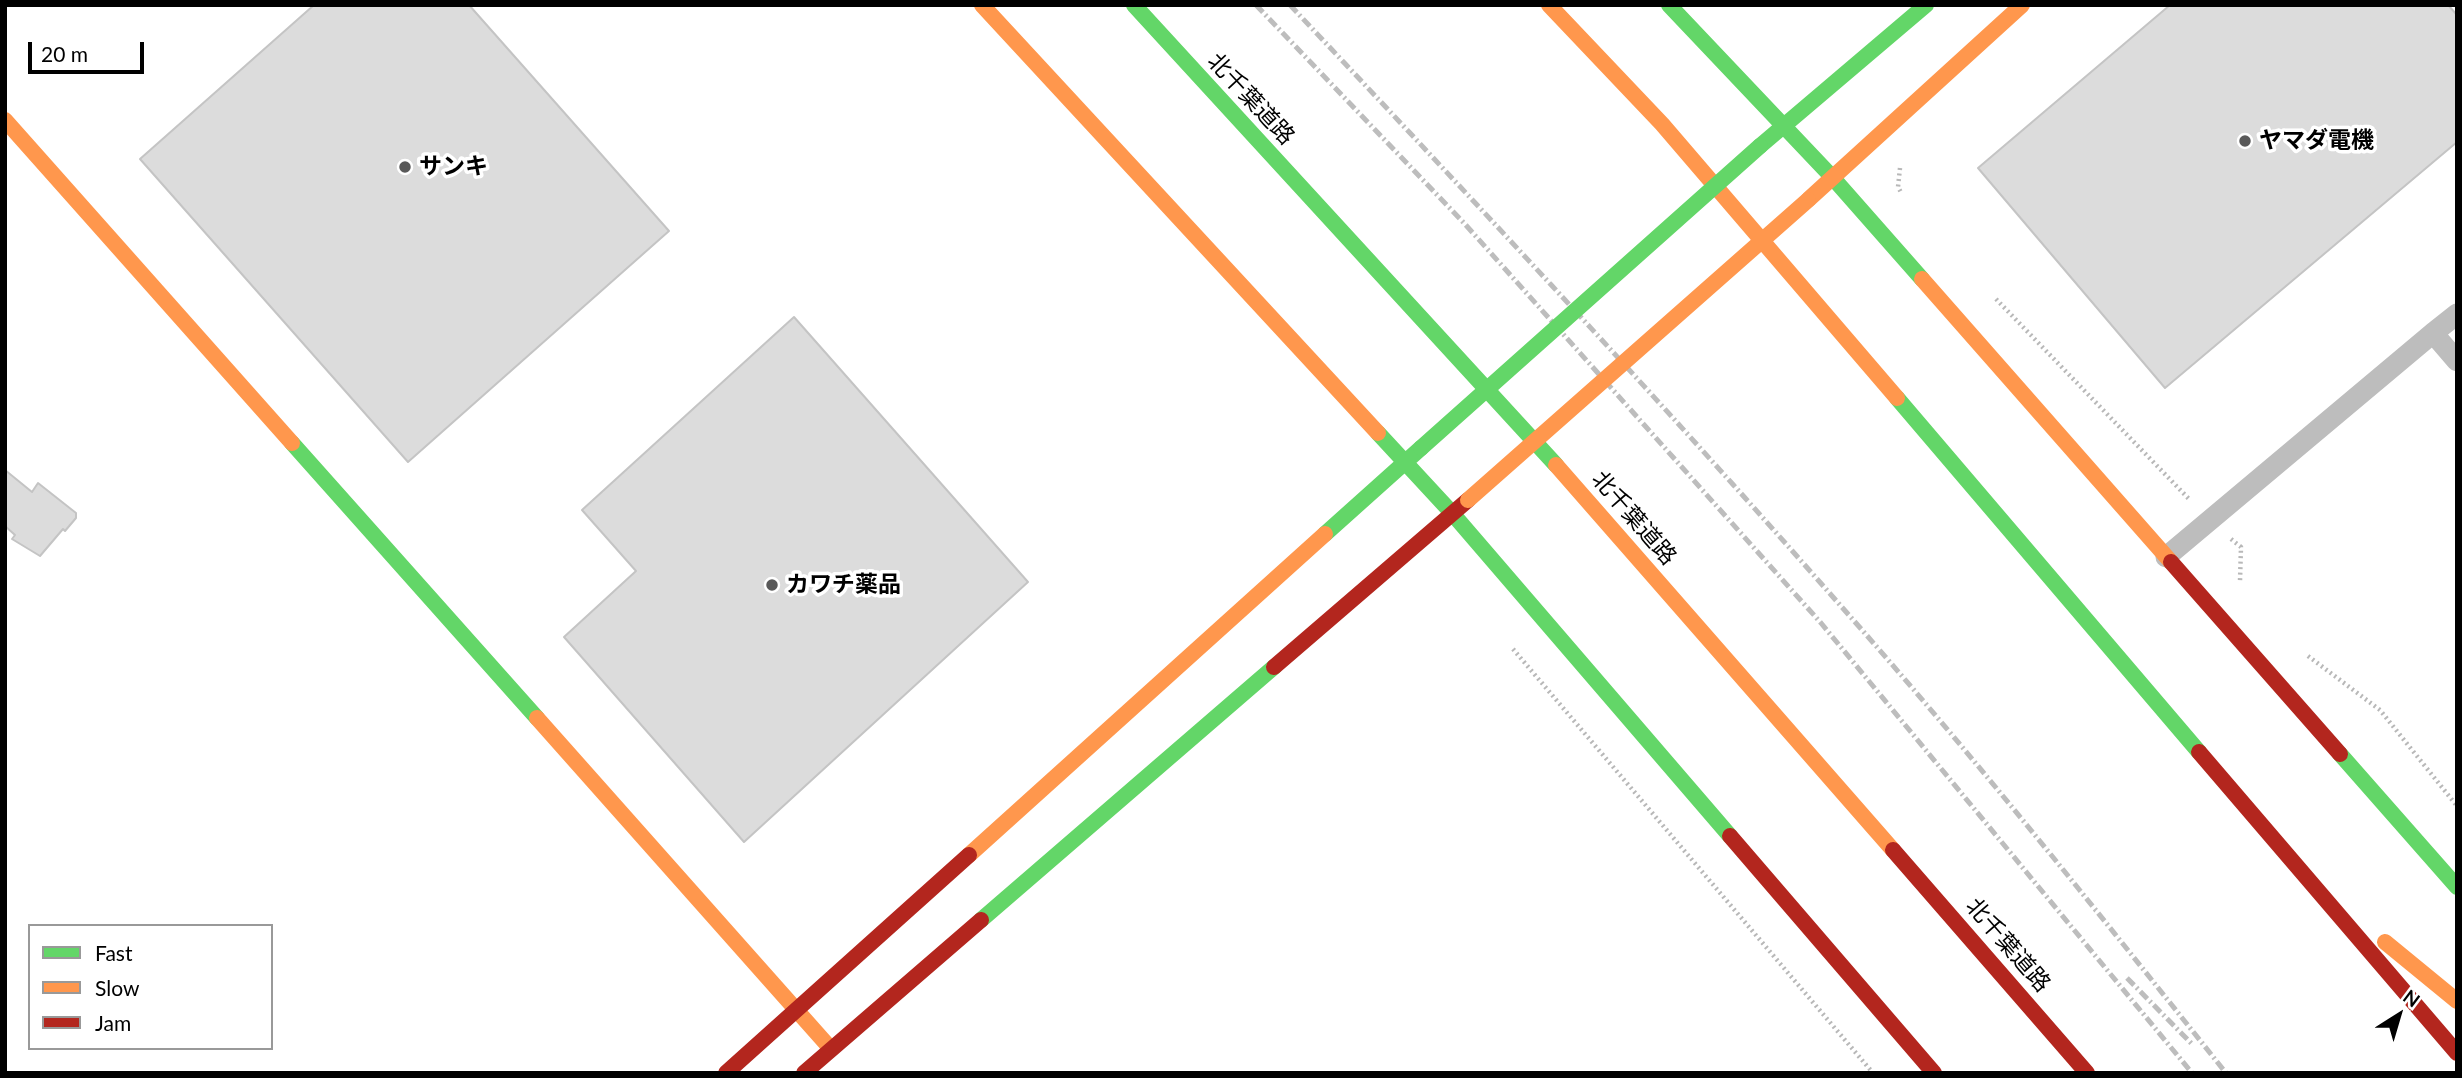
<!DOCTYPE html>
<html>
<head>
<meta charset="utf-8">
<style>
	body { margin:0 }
	#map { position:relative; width:2462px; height:1078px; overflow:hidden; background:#fff; font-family:Lato,sans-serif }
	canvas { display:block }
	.frame { position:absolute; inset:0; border:7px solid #000; pointer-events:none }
	.legend { position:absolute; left:28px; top:924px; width:245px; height:126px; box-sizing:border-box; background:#fff; border:2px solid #999; margin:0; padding:9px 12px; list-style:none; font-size:21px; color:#000 }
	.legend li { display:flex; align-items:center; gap:14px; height:35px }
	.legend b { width:35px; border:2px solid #999 }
	.north { position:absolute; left:2364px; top:980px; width:70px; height:70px; -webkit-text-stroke:5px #fff; paint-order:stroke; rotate:37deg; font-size:19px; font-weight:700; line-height:28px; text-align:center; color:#000 }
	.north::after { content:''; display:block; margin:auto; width:24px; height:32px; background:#000; clip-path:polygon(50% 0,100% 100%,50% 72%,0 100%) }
	.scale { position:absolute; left:28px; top:42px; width:116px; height:32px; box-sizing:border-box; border:4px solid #000; border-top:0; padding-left:9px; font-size:21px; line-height:24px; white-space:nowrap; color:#000; -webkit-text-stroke:5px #fff; paint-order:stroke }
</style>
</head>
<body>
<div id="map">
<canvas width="2462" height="1078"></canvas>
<div class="frame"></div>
<ul class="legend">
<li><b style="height:9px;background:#63d668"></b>Fast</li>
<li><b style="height:9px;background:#ff974d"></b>Slow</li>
<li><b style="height:9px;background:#b3261e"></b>Jam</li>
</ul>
<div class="north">N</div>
<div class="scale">20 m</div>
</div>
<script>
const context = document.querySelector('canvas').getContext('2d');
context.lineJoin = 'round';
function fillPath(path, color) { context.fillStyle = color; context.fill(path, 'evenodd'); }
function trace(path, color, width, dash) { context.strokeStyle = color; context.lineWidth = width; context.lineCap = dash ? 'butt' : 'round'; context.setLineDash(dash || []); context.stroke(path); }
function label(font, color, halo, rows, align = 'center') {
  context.font = font + ' Lato,"Noto Sans JP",sans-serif'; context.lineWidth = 7; context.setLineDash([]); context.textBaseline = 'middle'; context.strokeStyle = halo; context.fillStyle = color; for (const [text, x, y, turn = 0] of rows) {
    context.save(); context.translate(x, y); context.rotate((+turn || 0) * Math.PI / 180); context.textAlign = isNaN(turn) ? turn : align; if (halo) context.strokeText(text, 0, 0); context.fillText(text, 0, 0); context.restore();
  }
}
const building = new Path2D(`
	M 314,5 L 469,5 L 669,231 L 408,462 L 140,159 Z
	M 2170,5 L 2448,5 L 2457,15 L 2457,142 L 2165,388 L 1978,168 Z
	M 794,317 L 1028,582 L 744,842 L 564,637 L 636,571 L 582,510 Z
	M 5,470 L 32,492 L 38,483 L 76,513 L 76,518 L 65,531 L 63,529 L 40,556 L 12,539 L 15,535 L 5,526 Z`);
fillPath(building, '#dcdcdc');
trace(building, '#c4c4c4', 2);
trace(new Path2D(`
	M 1900,168 L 1898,187 L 1902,194
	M 1996,299 L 2189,499
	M 2231,539 L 2241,547 L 2240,581
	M 1513,649 L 1873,1073
	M 2308,656 L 2380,710 L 2457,806`), '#b8b8b8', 4.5, [2, 3.5]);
trace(new Path2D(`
	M 2457,314 L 2433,333 L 2457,361
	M 2166,557 L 2433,333`), '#bdbdbd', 21);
trace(new Path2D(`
	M 1134,5 L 1556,465
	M 1669,5 L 1833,178 L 1922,279
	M 1760,146 L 1926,5
	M 1897,398 L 2199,752
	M 1378,433 L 1452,513 L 1730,836
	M 292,443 L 537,718
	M 1325,534 L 1421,448
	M 2340,754 L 2457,887
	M 981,920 L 1274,667`), '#63d668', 16);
trace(new Path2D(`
	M 982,5 L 1378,433
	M 1549,5 L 1662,124 L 1897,398
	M 5,120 L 292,443
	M 1809,199 L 2022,5
	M 1922,279 L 2171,562
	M 1556,465 L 1893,850
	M 537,718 L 831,1049
	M 969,855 L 1325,534
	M 2385,942 L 2457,1001`), '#ff974d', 16);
trace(new Path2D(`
	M 2171,562 L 2340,754
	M 1274,667 L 1468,500
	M 2199,752 L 2457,1053
	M 1730,836 L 1934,1073
	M 1893,850 L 2087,1073
	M 726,1073 L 969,855
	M 804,1073 L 981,920`), '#b3261e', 16);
trace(new Path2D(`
	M 1256,5 L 1464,223 L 1821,623 L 2192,1073
	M 1290,5 C 1476,203 1661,401 1840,605 C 1974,756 2100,915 2226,1073
	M 2127,978 L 2193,1045`), '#bdbdbd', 5, [10, 3.5, 2, 3.5]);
trace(new Path2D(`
	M 1421,448 L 1760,146`), '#63d668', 16);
trace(new Path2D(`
	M 1468,500 L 1808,200`), '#ff974d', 16);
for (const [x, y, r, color] of [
	[2245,141,7,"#595959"],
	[405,167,7,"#595959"],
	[772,585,7,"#595959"]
]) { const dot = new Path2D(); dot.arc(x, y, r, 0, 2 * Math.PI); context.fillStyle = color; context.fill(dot); trace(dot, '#fff', 2.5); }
label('23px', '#000', '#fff', [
	["北千葉道路",1251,99,47],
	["北千葉道路",1634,518,49],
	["北千葉道路",2008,945,49]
]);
label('bold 23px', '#000', '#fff', [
	["ヤマダ電機",2259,141],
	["サンキ",419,167],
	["カワチ薬品",786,585]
], 'left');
</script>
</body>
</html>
